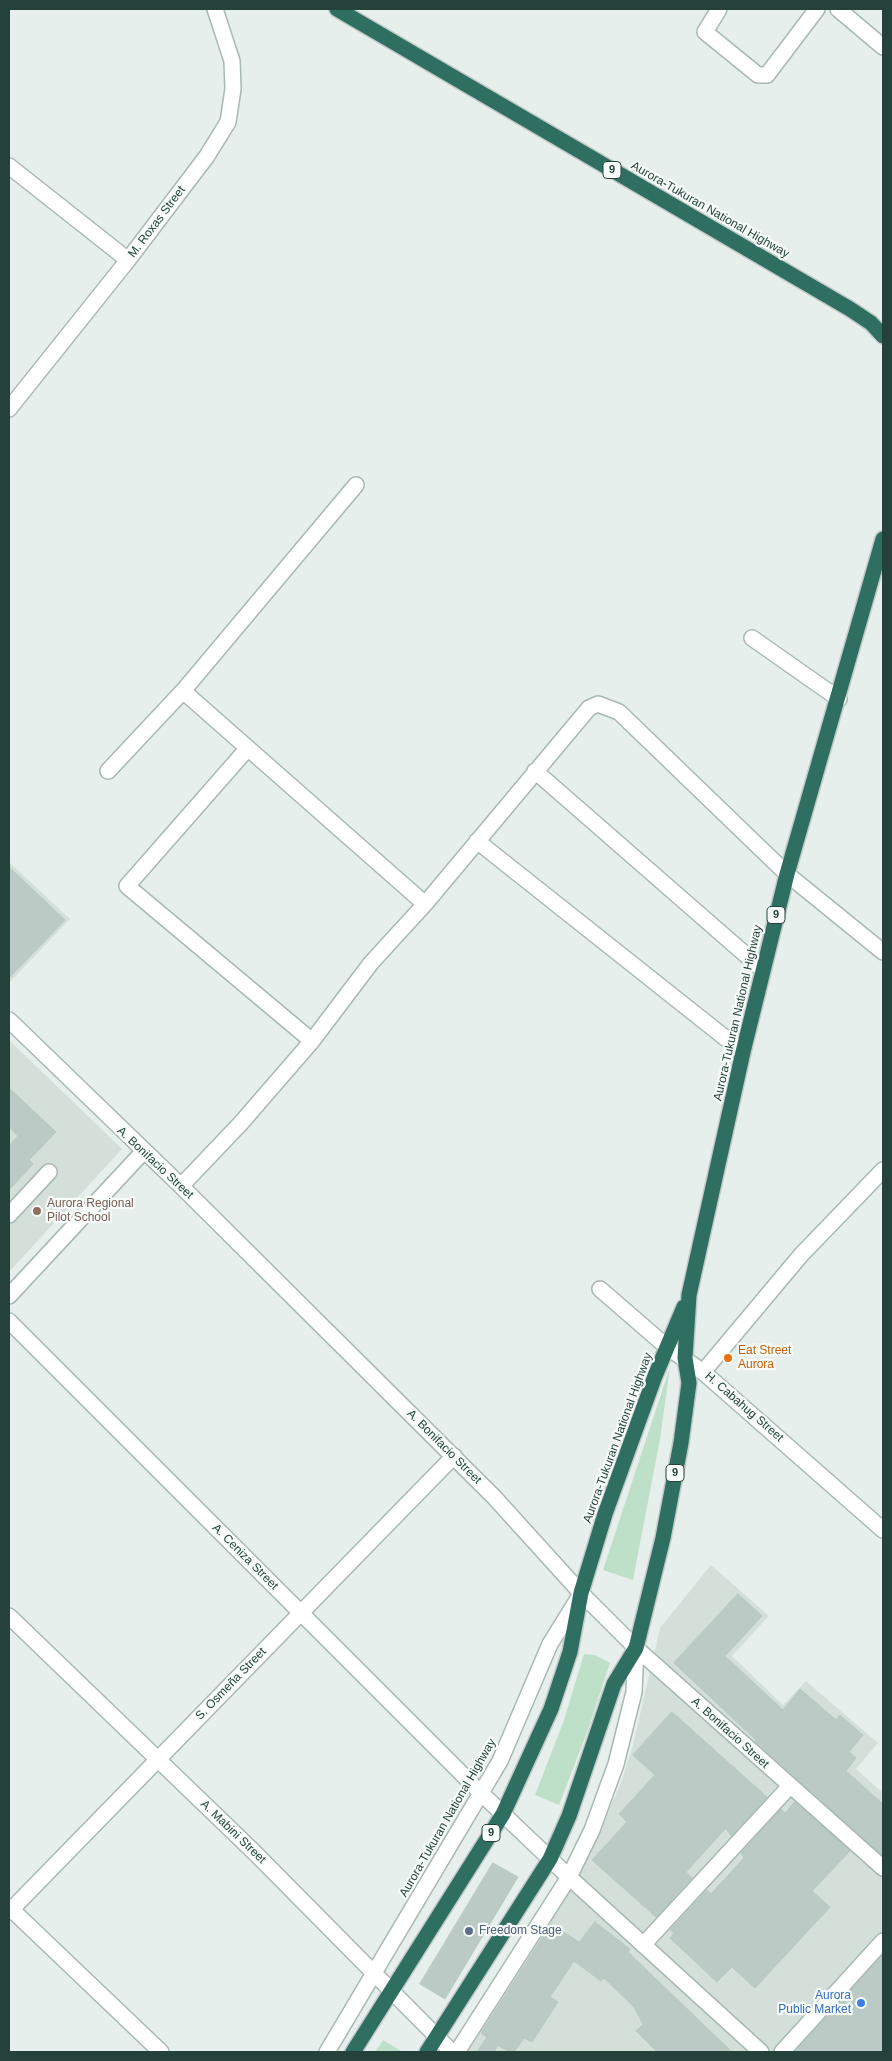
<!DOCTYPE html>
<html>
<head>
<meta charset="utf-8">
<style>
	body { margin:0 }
	#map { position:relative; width:892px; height:2061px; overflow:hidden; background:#e6efeb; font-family:Arial,sans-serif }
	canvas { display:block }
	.frame { position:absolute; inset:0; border:10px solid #24423a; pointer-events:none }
</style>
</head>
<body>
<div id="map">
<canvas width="892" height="2061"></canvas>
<div class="frame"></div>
</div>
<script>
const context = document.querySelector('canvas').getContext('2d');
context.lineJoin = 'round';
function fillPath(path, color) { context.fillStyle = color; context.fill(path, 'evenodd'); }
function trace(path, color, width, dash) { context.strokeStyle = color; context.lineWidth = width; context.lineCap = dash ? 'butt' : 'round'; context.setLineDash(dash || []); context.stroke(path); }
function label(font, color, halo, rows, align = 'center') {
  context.font = font + ' Arial,sans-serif'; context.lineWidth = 4.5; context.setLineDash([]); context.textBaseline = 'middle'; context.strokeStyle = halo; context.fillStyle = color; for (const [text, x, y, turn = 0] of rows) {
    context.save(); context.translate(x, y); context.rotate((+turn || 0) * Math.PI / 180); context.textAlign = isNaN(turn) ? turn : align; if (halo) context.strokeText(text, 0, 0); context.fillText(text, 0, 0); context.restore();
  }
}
fillPath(new Path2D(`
	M 9,862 L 70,919 L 9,983 Z
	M 9,1040 L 122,1149 L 9,1272 Z
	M 711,1565 L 769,1616 L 732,1656 L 783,1705 L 806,1681 L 878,1743 L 856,1769 L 883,1793 L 883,2052 L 457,2052 L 589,1854 L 621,1783 L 633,1745 L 660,1628 Z`), '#d4dfda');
fillPath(new Path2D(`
	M 670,1367 L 660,1439 L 633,1580 L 603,1570 Z
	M 584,1654 L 595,1655 L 610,1663 L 588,1730 L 559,1805 L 535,1795 L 564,1720 Z
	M 383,2040 L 403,2052 L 375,2052 Z`), '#bfe0c8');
const building = new Path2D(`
	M 9,867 L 65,920 L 9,978 Z
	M 9,1088 L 56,1132 L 29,1160 L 33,1164 L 9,1190 L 9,1146 L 18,1136 L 9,1127 Z
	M 738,1594 L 762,1616 L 725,1656 L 783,1710 L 800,1689 L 836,1720 L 840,1715 L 863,1735 L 849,1752 L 856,1758 L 846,1771 L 883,1804 L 883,1856 L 755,1741 L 756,1740 L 674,1663 Z
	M 672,1712 L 767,1797 L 731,1836 L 726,1828 L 686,1872 L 692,1878 L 656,1917 L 592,1860 L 627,1822 L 619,1814 L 655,1775 L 633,1755 Z
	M 795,1802 L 850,1851 L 812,1891 L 830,1907 L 755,1988 L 732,1967 L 717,1982 L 670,1938 L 674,1933 L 670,1930 L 707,1890 L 711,1894 L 744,1858 L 741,1853 L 781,1809 L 785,1813 Z
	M 493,1863 L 518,1877 L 445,1999 L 420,1984 Z
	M 595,1922 L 630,1949 L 628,1952 L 732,2052 L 657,2052 L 636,2031 L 643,2024 L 634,2007 L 604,1978 L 601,1981 L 574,1961 L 550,1997 L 558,2002 L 532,2042 L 524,2038 L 514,2052 L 509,2052 L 498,2045 L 494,2052 L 477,2052 L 487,2037 L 481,2033 L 551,1924 L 579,1942 Z
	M 883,1955 L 883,2052 L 795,2052 L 877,1961 Z`);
fillPath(building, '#bbcac4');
trace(building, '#b8c9c2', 1);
const minor = new Path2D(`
	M 719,9 L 705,32 L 758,75 L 767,75 L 817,9
	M 838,9 L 883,47
	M 9,166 L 128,260
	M 9,409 L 128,260 L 207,156 L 228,122 L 233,89 L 232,61 L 215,9
	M 752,638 L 839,699
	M 183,691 L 425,904
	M 248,748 L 127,886 L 312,1041
	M 108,771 L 183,691 L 356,485
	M 535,771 L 762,969
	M 477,841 L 743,1052
	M 9,1020 L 181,1186 L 494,1497 L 581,1593 L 636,1648 L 883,1868
	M 181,1186 L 241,1123 L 312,1041 L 371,963 L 425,904 L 589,708 L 598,704 L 619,712 L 787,874 L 883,952
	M 9,1215 L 49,1172
	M 600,1289 L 667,1347 L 703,1372 L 883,1530
	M 9,1296 L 143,1152
	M 9,1321 L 482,1794 L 569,1877 L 761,2052
	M 703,1372 L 801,1255 L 883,1170
	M 9,1616 L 254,1852 L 452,2052
	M 9,1907 L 161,2052
	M 9,1912 L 454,1456
	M 643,1945 L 790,1786
	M 327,2052 L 500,1761 L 550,1644 L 581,1594
	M 457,2052 L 569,1877 L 592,1830 L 616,1764 L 634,1692 L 636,1648
	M 782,2052 L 883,1941`);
const highway = new Path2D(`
	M 337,9 L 850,309 L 871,323 L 883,336
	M 353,2052 L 503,1814 L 551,1709 L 570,1652 L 581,1593 L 605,1514 L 655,1376 L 684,1307
	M 427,2052 L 550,1859 L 569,1816 L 614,1684 L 636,1648 L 663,1538 L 681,1443 L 689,1383 L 685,1358 L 689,1295 L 743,1052 L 787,874 L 883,539`);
trace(minor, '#a8b8b2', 18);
trace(highway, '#c2cac8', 18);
trace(minor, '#fff', 15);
trace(highway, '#2f6f62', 15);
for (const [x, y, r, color] of [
	[37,1211,5,"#8d6e63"],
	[728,1358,5,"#e8710a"],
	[469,1931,5,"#5c6f8a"],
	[861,2003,5,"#3f7fe0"]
]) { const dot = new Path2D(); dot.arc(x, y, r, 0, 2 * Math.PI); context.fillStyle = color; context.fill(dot); trace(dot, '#f7fbf9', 2); }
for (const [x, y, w] of [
	[612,170,18],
	[776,915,18],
	[675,1473,18],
	[491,1833,18]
]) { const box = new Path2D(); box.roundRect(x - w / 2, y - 8.5, w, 17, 4); context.fillStyle = '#f7fbf9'; context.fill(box); trace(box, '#24423a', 1); }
label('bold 11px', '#24423a', null, [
	["9",612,170],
	["9",776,915],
	["9",675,1473],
	["9",491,1833]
]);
label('12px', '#24423a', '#f7fbf9', [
	["Aurora-Tukuran National Highway",710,210,30],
	["M. Roxas Street",157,222,-53],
	["Aurora-Tukuran National Highway",738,1013,-77],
	["A. Bonifacio Street",155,1163,43],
	["H. Cabahug Street",744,1407,41],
	["Aurora-Tukuran National Highway",618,1438,-70],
	["A. Bonifacio Street",444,1447,45],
	["A. Ceniza Street",245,1557,45],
	["S. Osmeña Street",231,1684,-46],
	["A. Bonifacio Street",730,1733,42],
	["Aurora-Tukuran National Highway",448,1818,-60],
	["A. Mabini Street",233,1832,44]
]);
label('12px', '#785e54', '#f7fbf9', [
	["Aurora Regional",47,1204],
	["Pilot School",47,1218]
], 'left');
label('12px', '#c56008', '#f7fbf9', [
	["Eat Street",738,1351],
	["Aurora",738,1365]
], 'left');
label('12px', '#4e5e75', '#f7fbf9', [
	["Freedom Stage",479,1931]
], 'left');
label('12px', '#366cbe', '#f7fbf9', [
	["Aurora",851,1996],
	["Public Market",851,2010]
], 'right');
</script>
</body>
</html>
